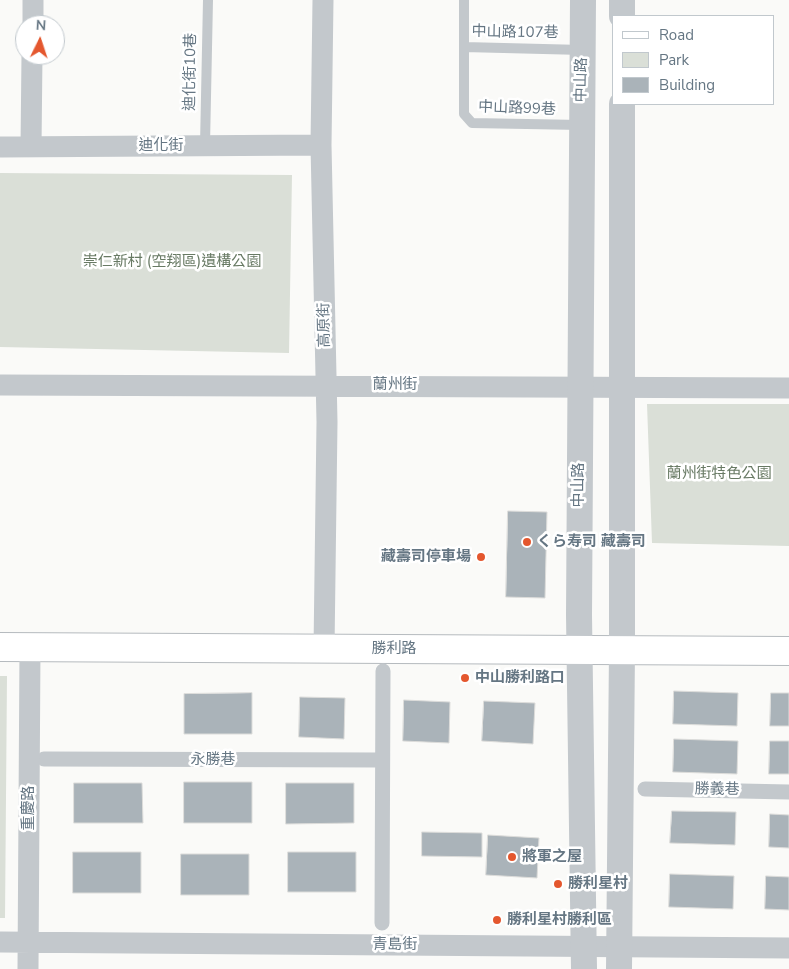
<!DOCTYPE html>
<html>
<head>
<meta charset="utf-8">
<style>
	body { margin:0 }
	#map { position:relative; width:789px; height:969px; overflow:hidden; background:#fafaf8; font-family:"Nunito Sans",sans-serif }
	canvas { display:block }
	.legend { position:absolute; left:612px; top:15px; width:162px; height:90px; box-sizing:border-box; background:#fff; border:1px solid #c1c8cd; margin:0; padding:6px 9px; list-style:none; font-size:15px; color:#657683 }
	.legend li { display:flex; align-items:center; gap:10px; height:25px }
	.legend b { width:25px; border:1px solid #c1c8cd }
	.north { position:absolute; left:15px; top:15px; width:50px; height:50px; box-sizing:border-box; background:#fff; border:1px solid #c1c8cd; border-radius:50%; rotate:4deg; font-size:14px; font-weight:700; line-height:20px; text-align:center; color:#657683 }
	.north::after { content:''; display:block; margin:auto; width:18px; height:22px; background:#e4572e; clip-path:polygon(50% 0,100% 100%,50% 72%,0 100%) }
</style>
</head>
<body>
<div id="map">
<canvas width="789" height="969"></canvas>
<ul class="legend">
<li><b style="height:6px;background:#fff"></b>Road</li>
<li><b style="height:14px;background:#dadfd7"></b>Park</li>
<li><b style="height:14px;background:#aab3b9"></b>Building</li>
</ul>
<div class="north">N</div>
</div>
<script>
const context = document.querySelector('canvas').getContext('2d');
context.lineJoin = 'round';
function fillPath(path, color) { context.fillStyle = color; context.fill(path, 'evenodd'); }
function trace(path, color, width, dash) { context.strokeStyle = color; context.lineWidth = width; context.lineCap = dash ? 'butt' : 'round'; context.setLineDash(dash || []); context.stroke(path); }
function label(font, color, halo, rows, align = 'center') {
  context.font = font + ' "Nunito Sans","Noto Sans TC","Noto Sans JP",sans-serif'; context.lineWidth = 5; context.setLineDash([]); context.textBaseline = 'middle'; context.strokeStyle = halo; context.fillStyle = color; for (const [text, x, y, turn = 0] of rows) {
    context.save(); context.translate(x, y); context.rotate((+turn || 0) * Math.PI / 180); context.textAlign = isNaN(turn) ? turn : align; if (halo) context.strokeText(text, 0, 0); context.fillText(text, 0, 0); context.restore();
  }
}
fillPath(new Path2D(`
	M 0,173 L 292,175 L 289,353 L 0,347 Z
	M 647,404 L 789,404 L 789,546 L 652,543 Z
	M 0,676 L 7,676 L 5,918 L 0,918 Z`), '#dadfd7');
const building = new Path2D(`
	M 508,511 L 547,512 L 545,598 L 506,597 Z
	M 674,691 L 738,693 L 737,726 L 673,724 Z
	M 252,693 L 252,734 L 184,734 L 184,694 Z
	M 771,693 L 789,693 L 789,726 L 770,726 Z
	M 300,697 L 345,698 L 344,739 L 299,737 Z
	M 404,700 L 450,702 L 449,743 L 403,741 Z
	M 484,701 L 535,703 L 533,744 L 482,741 Z
	M 674,739 L 738,741 L 737,774 L 673,772 Z
	M 770,741 L 789,741 L 789,774 L 769,774 Z
	M 184,782 L 252,782 L 252,823 L 184,823 Z
	M 74,783 L 142,783 L 143,823 L 74,823 Z
	M 286,783 L 354,783 L 354,823 L 286,824 Z
	M 672,811 L 736,812 L 735,845 L 670,843 Z
	M 770,814 L 789,815 L 789,848 L 769,847 Z
	M 422,832 L 482,833 L 482,857 L 422,856 Z
	M 488,835 L 539,838 L 537,878 L 486,875 Z
	M 73,852 L 141,852 L 141,893 L 73,893 Z
	M 288,852 L 356,852 L 356,892 L 288,892 Z
	M 181,854 L 249,854 L 249,895 L 181,895 Z
	M 670,874 L 734,876 L 733,909 L 669,907 Z
	M 766,876 L 789,877 L 789,910 L 765,909 Z`);
fillPath(building, '#aab3b9');
trace(building, '#dcdcda', 1);
const primary = new Path2D(`
	M 0,647 L 789,651`);
trace(primary, '#b5babe', 30);
trace(new Path2D(`
	M 464,0 L 464,47 L 583,50
	M 464,47 L 464,114 L 472,123 L 581,125
	M 205,145 L 208,0`), '#c3c8cc', 10);
trace(new Path2D(`
	M 44,759 L 381,760
	M 645,789 L 789,792
	M 382,923 L 383,671`), '#c3c8cc', 15);
trace(new Path2D(`
	M 323,0 L 321,145 L 327,422 L 324,649
	M 33,25 L 33,0
	M 0,147 L 321,145
	M 31,147 L 32,55
	M 0,385 L 789,388
	M 0,942 L 789,948
	M 28,969 L 30,647`), '#c3c8cc', 21);
trace(new Path2D(`
	M 583,0 L 579,615 L 584,969
	M 622,16 L 622,0
	M 619,969 L 622,650 L 622,104`), '#c3c8cc', 26);
trace(primary, '#fff', 28);
for (const [x, y, r, color] of [
	[527,542,5,"#e4572e"],
	[481,557,5,"#e4572e"],
	[465,678,5,"#e4572e"],
	[512,857,5,"#e4572e"],
	[558,884,5,"#e4572e"],
	[497,920,5,"#e4572e"]
]) { const dot = new Path2D(); dot.arc(x, y, r, 0, 2 * Math.PI); context.fillStyle = color; context.fill(dot); trace(dot, '#fff', 2); }
label('15px', '#657683', '#fff', [
	["中山路107巷",515,33,1],
	["迪化街10巷",191,72,-89],
	["中山路",582,80,-89],
	["中山路99巷",517,109,2],
	["迪化街",161,146],
	["高原街",325,325,-91],
	["蘭州街",395,385],
	["中山路",579,485,-90],
	["勝利路",394,649],
	["永勝巷",213,760],
	["勝義巷",717,790,1],
	["重慶路",29,808,-90],
	["青島街",395,945]
]);
label('15px', '#687a64', '#fff', [
	["崇仁新村 (空翔區)遺構公園",172,262],
	["蘭州街特色公園",719,474]
]);
label('bold 15px', '#657683', '#fff', [
	["くら寿司 藏壽司",537,542],
	["藏壽司停車場",471,557,"right"],
	["中山勝利路口",475,678],
	["將軍之屋",522,857],
	["勝利星村",568,884],
	["勝利星村勝利區",507,920]
], 'left');
</script>
</body>
</html>
